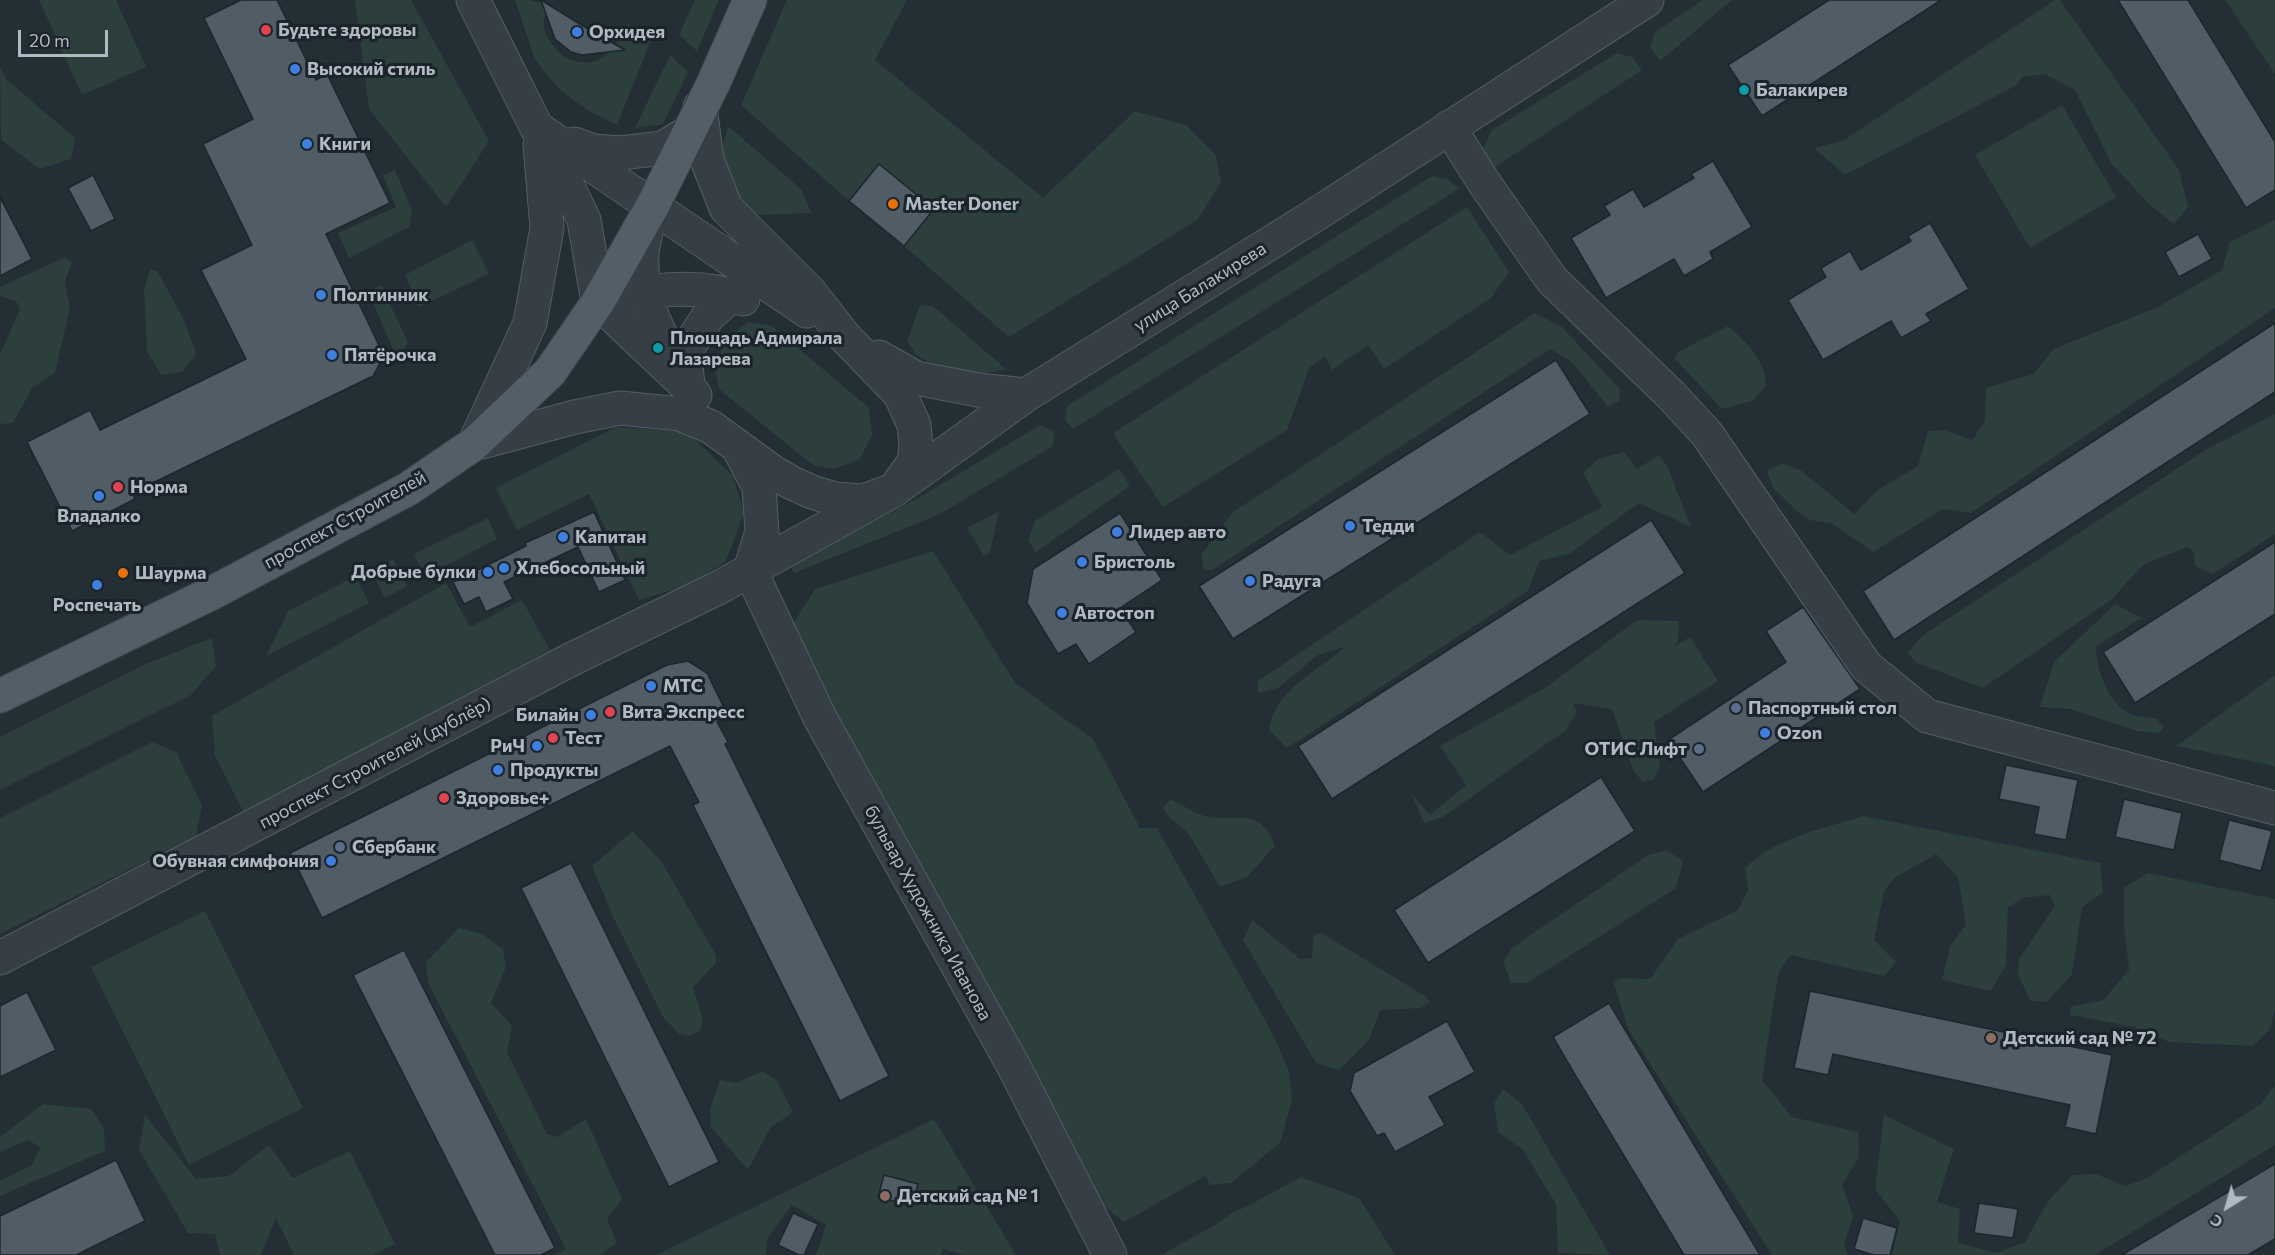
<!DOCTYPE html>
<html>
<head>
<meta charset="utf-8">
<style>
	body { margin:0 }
	#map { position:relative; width:2275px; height:1255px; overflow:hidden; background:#232e35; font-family:Commissioner,sans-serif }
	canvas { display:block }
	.north { position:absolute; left:2197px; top:1177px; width:60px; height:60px; -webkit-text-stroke:4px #1b242b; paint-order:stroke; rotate:217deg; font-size:16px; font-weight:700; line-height:24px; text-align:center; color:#b1bac2 }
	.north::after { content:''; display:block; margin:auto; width:21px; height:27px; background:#b1bac2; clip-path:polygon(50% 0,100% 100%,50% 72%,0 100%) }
	.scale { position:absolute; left:18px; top:30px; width:90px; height:27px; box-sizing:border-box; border:3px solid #b1bac2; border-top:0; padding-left:8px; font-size:18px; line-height:21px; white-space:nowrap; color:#b1bac2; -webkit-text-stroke:4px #1b242b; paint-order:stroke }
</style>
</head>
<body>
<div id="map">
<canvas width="2275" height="1255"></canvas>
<div class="north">С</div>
<div class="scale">20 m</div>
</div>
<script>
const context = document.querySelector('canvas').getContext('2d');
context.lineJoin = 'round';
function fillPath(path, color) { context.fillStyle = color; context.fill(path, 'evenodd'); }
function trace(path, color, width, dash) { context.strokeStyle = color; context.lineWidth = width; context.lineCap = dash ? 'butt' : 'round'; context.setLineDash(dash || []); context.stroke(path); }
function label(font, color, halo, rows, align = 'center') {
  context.font = font + ' Commissioner,sans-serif'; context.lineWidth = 6; context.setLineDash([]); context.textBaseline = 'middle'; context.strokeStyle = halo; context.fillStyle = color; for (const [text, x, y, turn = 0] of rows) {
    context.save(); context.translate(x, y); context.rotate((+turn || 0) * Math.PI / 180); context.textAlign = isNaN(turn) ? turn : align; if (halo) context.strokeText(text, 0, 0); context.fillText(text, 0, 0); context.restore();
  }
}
fillPath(new Path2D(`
	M 39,0 L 116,0 L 146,67 L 82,95 Z
	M 355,0 L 411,0 L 489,141 L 446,207 L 369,109 Z
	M 515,0 L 530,0 L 549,5 C 547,12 542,21 544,28 C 549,49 574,70 598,60 C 612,54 621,37 628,24 L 652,38 L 617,125 L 587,110 L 560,90 L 535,60 Z
	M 695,0 L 719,0 L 697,51 L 679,35 Z
	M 787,0 L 907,0 L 875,60 L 1043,198 L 1135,111 L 1186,125 L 1216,155 L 1221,183 L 1197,220 L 1009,337 L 904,246 L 934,209 L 879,164 L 849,201 L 741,105 Z
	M 1703,0 L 1732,0 L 1660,61 L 1650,47 L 1655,32 Z
	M 2055,0 L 2060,0 L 2179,170 L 2188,207 L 2174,224 L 2149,204 L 2111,163 L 2075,90 L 2045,74 L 2022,77 L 2017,85 L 1845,175 L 1814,148 L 1844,140 Z
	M 2225,0 L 2275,0 L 2275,74 Z
	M 1617,53 L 1632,57 L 1642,70 L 1486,173 L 1478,159 L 1492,130 Z
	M 670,55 L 688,72 L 663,124 L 635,128 Z
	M 0,66 L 6,79 L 75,138 L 71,159 L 40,169 L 1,140 Z
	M 2062,105 L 2116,197 L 2030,248 L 1975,155 Z
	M 728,126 L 802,190 L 811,213 L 759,215 L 740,203 L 720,156 Z
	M 395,170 L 412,210 L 409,227 L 349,258 L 338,233 L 396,207 L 383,175 Z
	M 1432,176 L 1448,179 L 1459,189 L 1073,429 L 1065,420 L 1067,406 Z
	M 1467,207 L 1509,272 L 1491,298 L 1384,369 L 1368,345 L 1332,370 L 1325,356 L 1309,368 L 1287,430 L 1163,507 L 1113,433 Z
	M 2275,220 L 2275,308 L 1971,513 L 1943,509 L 1873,552 L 1833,524 L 1810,520 L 1798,512 L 1773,488 L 1767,471 L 1782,463 L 1802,471 L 1854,514 L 1879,489 L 1918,466 L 1928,431 L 1944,430 L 1972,440 L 1985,421 L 1986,388 L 2033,374 L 2054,349 L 2158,307 L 2222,270 L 2230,242 Z
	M 472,240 L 489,274 L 419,307 L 405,275 Z
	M 65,257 L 72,262 L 65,281 L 70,308 L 55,373 L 33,387 L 13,423 L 0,424 L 0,354 L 20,309 L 16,301 L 0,296 L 0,287 Z
	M 150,269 L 158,272 L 185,322 L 196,354 L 182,372 L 161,375 L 147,351 L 144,290 Z
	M 381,285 L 408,342 L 398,360 L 368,292 Z
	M 920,305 L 933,306 L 1006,369 L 975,376 L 944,371 L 916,355 L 907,341 Z
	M 1535,313 L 1562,327 L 1620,389 L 1619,401 L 1608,407 L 1572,362 L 1550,349 L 1212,570 L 1204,570 L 1201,555 L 1233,512 Z
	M 748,322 L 772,326 L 869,408 L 872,435 L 860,459 L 835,469 L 814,466 L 719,389 L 714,364 L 727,338 Z
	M 1728,326 C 1746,342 1766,360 1766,386 L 1752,401 L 1722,409 L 1674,358 L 1678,352 Z
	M 2275,414 L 2275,534 L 2213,574 L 2195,566 L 2194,552 L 2187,547 L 2143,565 L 2111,600 L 1983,688 L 1917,663 L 1907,653 L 1923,635 L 2207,449 Z
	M 1040,425 L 1054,431 L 1053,446 L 940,514 L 794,573 L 790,565 L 922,496 Z
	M 616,427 L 687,432 L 733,476 L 744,513 L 726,561 L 692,584 L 639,600 L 589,494 L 517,530 L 496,488 Z
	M 1624,452 L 1637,469 L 1659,455 L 1668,468 L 1691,527 L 1639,503 L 1569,554 L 1539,561 L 1528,591 L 1287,748 L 1269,730 C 1275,689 1317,672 1345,647 L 1318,655 L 1278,688 L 1258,693 L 1258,681 L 1480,532 L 1510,555 L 1602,507 L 1583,473 L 1598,459 Z
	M 1119,469 L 1130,486 L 1036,552 L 1028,540 L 1035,521 Z
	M 999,511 L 990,552 L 984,556 L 967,528 Z
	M 488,518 L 497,539 L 424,577 L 414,554 Z
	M 933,551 L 1015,683 L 1093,739 L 1140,828 L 1157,828 L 1274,1036 L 1289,1071 L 1292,1100 L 1280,1143 L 1231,1183 L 1210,1185 L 1205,1176 L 1124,1222 L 1098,1201 L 788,632 L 815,589 Z
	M 393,559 L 407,586 L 385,598 L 371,570 Z
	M 356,576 L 369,603 L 266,656 L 288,611 Z
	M 446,583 L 470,627 L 522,600 L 550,650 L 244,813 L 215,756 L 212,716 Z
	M 2115,604 L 2142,618 L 2096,646 C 2096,669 2108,705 2133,715 C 2139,717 2149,717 2156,718 L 2164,727 L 2159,733 L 2137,731 L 2070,709 L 2040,707 L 2054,662 Z
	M 1637,620 L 1679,621 L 1678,640 L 1674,647 L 1690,637 L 1718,681 L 1654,722 L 1660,767 L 1654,779 L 1643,782 L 1634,772 L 1612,709 L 1573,703 L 1577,713 L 1565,731 L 1443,817 L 1424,823 L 1411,793 L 1430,815 L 1466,785 L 1440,746 L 1548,686 Z
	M 212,638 L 216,666 L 191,695 L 0,790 L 0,737 L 146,664 Z
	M 2275,675 L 2275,766 L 2176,746 Z
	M 152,742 L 176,752 L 202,805 L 196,836 L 0,934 L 0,818 Z
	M 1170,799 C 1182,804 1196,815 1209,817 C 1241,821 1261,807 1275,846 L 1247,877 L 1220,887 L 1188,833 L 1168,816 L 1163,808 Z
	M 1863,816 L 2100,863 L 2103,893 L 2082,907 L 2072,974 L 2047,1002 L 2030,1001 L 2018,974 L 2019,959 L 2055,906 L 2050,895 L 2022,898 L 2008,908 L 2006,965 L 1991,991 L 1942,980 L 1950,946 L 1966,925 L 1958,877 L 1936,854 L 1894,878 L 1884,892 L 1874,940 L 1896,962 L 1884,976 L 1790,955 L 1778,974 L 1762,1080 L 1792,1117 L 1858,1132 L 1859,1157 L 1842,1185 L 1853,1216 L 1844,1245 L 1848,1255 L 1772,1255 L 1628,1029 L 1614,983 L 1621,978 L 1650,979 L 1678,939 L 1738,910 L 1748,890 L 1745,868 C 1776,837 1823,829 1863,816 Z
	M 633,831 L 661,861 L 716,955 L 716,963 L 693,987 L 703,1020 L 700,1031 L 689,1036 L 679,1034 L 663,1017 L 614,919 L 592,866 Z
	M 1666,850 L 1683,861 L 1676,888 L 1527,983 L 1511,983 L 1503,962 L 1513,947 L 1648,855 Z
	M 2148,873 L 2275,899 L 2275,1010 L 2270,1029 L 2253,1046 L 2169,1042 L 2134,1027 L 2070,1015 L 2070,1007 L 2103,1000 L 2129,970 L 2124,925 L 2124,888 Z
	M 205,911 L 303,1108 L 189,1165 L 91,967 Z
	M 1252,920 L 1300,959 L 1312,958 L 1313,937 L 1320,932 L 1425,996 L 1430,1002 L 1421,1008 L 1380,1010 L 1369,1040 L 1339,1070 L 1316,1063 L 1243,940 Z
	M 459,928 L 482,934 L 503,949 L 506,967 L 491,1003 L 512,1026 L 507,1052 L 547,1134 L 557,1137 L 586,1119 L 622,1199 L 607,1219 L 617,1243 L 599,1255 L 554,1255 L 566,1249 L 428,983 L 426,962 Z
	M 763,1071 L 776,1080 L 793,1112 L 770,1128 L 748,1170 L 711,1127 L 710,1109 L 720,1080 L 736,1083 Z
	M 2275,1085 L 2275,1145 L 2095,1255 L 1892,1255 L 1900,1221 L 1875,1189 L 1884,1115 L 1954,1149 L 1937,1202 L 1960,1209 L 1958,1243 L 1997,1253 L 2025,1242 L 2048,1201 L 2073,1175 L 2096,1174 L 2125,1186 L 2145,1179 L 2261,1104 Z
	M 1503,1089 L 1522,1104 L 1610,1255 L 1558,1253 L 1556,1204 L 1523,1150 L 1498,1132 L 1494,1104 Z
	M 43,1104 L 91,1109 L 104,1129 L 105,1151 L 0,1196 L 0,1181 L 32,1165 L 40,1148 L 29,1140 L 0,1152 L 0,1137 Z
	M 145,1115 L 196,1179 L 229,1176 L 269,1145 L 293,1178 L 350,1151 L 395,1244 L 373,1255 L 294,1255 L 276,1218 L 261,1255 L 220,1255 L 215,1234 L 188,1233 L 139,1150 Z
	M 934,1119 L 1016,1255 L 964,1255 L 943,1249 L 941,1255 L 816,1255 L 826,1225 L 792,1205 L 767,1239 L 766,1255 L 656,1255 ZM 884,1175 L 917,1184 L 912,1206 L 878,1197 Z
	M 1301,1177 L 1359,1198 L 1395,1255 L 1161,1255 L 1215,1225 L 1235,1211 L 1246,1207 Z`), '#2c3f3c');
const building = new Path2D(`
	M 241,0 L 277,0 L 316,80 L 327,74 L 390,203 L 326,234 L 384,356 L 373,376 L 132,493 L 135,499 L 72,531 L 27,442 L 90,410 L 100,430 L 246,359 L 201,270 L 252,245 L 203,144 L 253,119 L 204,18 Z
	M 541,0 L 583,26 L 625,50 L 582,55 L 571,52 L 555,39 Z
	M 1829,0 L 1941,0 L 1762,116 L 1728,65 Z
	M 2118,0 L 2188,0 L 2275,142 L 2275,190 L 2246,208 Z
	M 1713,161 L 1752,227 L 1710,252 L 1713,259 L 1684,276 L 1674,259 L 1606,298 L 1571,238 L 1610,215 L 1604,206 L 1633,189 L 1644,207 L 1694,178 L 1691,174 Z
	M 879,164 L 934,209 L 904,246 L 849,201 Z
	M 93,175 L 115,219 L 91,231 L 68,188 Z
	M 0,197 L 32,259 L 0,276 Z
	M 1930,223 L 1969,289 L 1926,314 L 1931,321 L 1901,338 L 1891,321 L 1823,360 L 1788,300 L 1826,277 L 1821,268 L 1850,251 L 1861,270 L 1911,241 L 1908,236 Z
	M 2198,234 L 2212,259 L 2179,277 L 2165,252 Z
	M 2275,323 L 2275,392 L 1894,640 L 1863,591 Z
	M 1556,360 L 1590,414 L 1233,639 L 1199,586 Z
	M 594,512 L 625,580 L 599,592 L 578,547 L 504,582 L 513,599 L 486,612 L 479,597 L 464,604 L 453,582 L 526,546 L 525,543 Z
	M 1120,513 L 1162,580 L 1120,608 L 1136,632 L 1089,664 L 1076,644 L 1058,654 L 1027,603 L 1033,569 Z
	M 1651,520 L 1685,573 L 1332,799 L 1298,746 Z
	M 2275,542 L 2275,614 L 2135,703 L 2103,652 Z
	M 1803,607 L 1860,689 L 1703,792 L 1668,740 L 1786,662 L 1766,631 Z
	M 688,661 L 707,673 L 726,712 L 717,722 L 728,742 L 725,744 L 889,1076 L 840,1101 L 693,805 L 699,802 L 670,746 L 322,918 L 290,853 L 667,665 Z
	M 2006,765 L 2078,780 L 2066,840 L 2034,834 L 2039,807 L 1999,799 Z
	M 1601,777 L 1635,831 L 1428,963 L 1394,910 Z
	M 2124,799 L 2182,813 L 2174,850 L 2115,837 Z
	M 2229,820 L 2272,831 L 2261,871 L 2219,860 Z
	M 571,863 L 719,1162 L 669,1187 L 521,888 Z
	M 404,950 L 555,1248 L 541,1255 L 495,1255 L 353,975 Z
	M 1810,991 L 2112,1055 L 2096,1134 L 2065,1127 L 2070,1105 L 1833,1054 L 1828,1075 L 1794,1068 Z
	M 27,992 L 56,1050 L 0,1077 L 0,1006 Z
	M 1609,1003 L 1760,1255 L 1684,1255 L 1577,1078 L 1553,1037 Z
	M 1447,1021 L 1475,1072 L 1429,1097 L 1445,1125 L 1395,1152 L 1384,1133 L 1377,1136 L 1350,1091 L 1354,1073 Z
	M 116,1160 L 145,1221 L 76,1255 L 0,1255 L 0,1216 Z
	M 2275,1164 L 2275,1239 L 2248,1255 L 2122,1255 Z
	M 884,1175 L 918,1184 L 912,1206 L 878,1197 Z
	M 1979,1203 L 2018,1209 L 2013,1238 L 1974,1233 Z
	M 793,1213 L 818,1224 L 804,1255 L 799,1255 L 778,1245 Z
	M 1863,1218 L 1897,1228 L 1890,1255 L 1874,1255 L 1854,1249 Z`);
fillPath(building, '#505c66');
trace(building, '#1d262d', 1.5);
const minor = new Path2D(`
	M 473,0 L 537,128 L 561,172 L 584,220 L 598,302 L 688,387
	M 1449,127 L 1485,184 L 1552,280 L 1672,396 L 1707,434 L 1866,666 L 1927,716 L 2275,808
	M 537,128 L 807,311
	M 574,144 L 593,151 L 620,153 L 663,148 L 689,132
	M 651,213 C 648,226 643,241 642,254 C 640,300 656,327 677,366
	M 598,302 C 646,291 696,281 743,299
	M 879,357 L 916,378 L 978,390 L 1026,395
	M 695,395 L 688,387 L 685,352 L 709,315 L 732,295
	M 474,444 L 575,417 L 620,408 L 680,414 L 711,427 L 773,472 L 792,483 L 812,492 L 835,499 L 863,501 L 894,490 L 914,462 L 916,446 L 914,425 L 900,394 L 844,336 L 809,291 L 726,208 L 707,160 L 700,107
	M 474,444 L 530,323 L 547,228 L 540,145
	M 739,449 L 759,487 L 762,532 L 750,570
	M 750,570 L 820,718 L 1013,1065 L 1110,1255
	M 0,958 L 570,660 L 720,587 L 894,490 L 1026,395 L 1312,217 L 1647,0`);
const major = new Path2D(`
	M 0,696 L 212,593 L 408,489 L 474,444 L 550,372 L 598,302 L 653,205 L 713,84 L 750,0`);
trace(minor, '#545d64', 35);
trace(major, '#424b52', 35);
trace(minor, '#363f46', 33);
trace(major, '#545e66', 33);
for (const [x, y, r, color] of [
	[266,30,6,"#e0444e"],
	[577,32,6,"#3f7fe0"],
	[295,69,6,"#3f7fe0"],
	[1744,90,6,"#0f9aa8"],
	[307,144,6,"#3f7fe0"],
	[893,204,6,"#e8710a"],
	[321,295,6,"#3f7fe0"],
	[658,348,6,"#0f9aa8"],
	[332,355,6,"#3f7fe0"],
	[118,487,6,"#e0444e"],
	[99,496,6,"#3f7fe0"],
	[1350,526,6,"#3f7fe0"],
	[1117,532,6,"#3f7fe0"],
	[563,537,6,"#3f7fe0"],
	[1082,562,6,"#3f7fe0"],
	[504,568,6,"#3f7fe0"],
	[488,572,6,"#3f7fe0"],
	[123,573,6,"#e8710a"],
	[1250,581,6,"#3f7fe0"],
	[97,585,6,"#3f7fe0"],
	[1062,613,6,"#3f7fe0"],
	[651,686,6,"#3f7fe0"],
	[1736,708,6,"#5c6f8a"],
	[610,712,6,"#e0444e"],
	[591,715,6,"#3f7fe0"],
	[1765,733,6,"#3f7fe0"],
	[553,738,6,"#e0444e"],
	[537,746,6,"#3f7fe0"],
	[1699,749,6,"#5c6f8a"],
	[498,770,6,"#3f7fe0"],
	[444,798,6,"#e0444e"],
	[340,847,6,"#5c6f8a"],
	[331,861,6,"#3f7fe0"],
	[1991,1038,6,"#8d6e63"],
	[885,1196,6,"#8d6e63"]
]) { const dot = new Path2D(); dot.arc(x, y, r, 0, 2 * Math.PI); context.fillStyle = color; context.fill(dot); trace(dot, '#1b242b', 2); }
label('bold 18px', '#b1bac2', '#1b242b', [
	["Будьте здоровы",278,30],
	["Орхидея",589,32],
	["Высокий стиль",307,69],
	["Балакирев",1756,90],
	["Книги",319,144],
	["Master Doner",905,204],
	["Полтинник",333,295],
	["Площадь Адмирала",670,338],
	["Лазарева",670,359],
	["Пятёрочка",344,355],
	["Норма",130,487],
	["Владалко",99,516,"center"],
	["Тедди",1362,526],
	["Лидер авто",1129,532],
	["Капитан",575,537],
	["Бристоль",1094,562],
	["Хлебосольный",516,568],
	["Добрые булки",476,572,"right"],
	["Шаурма",135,573],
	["Радуга",1262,581],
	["Роспечать",97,605,"center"],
	["Автостоп",1074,613],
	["МТС",663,686],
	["Паспортный стол",1748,708],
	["Вита Экспресс",622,712],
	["Билайн",579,715,"right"],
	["Ozon",1777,733],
	["Тест",565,738],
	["РиЧ",525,746,"right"],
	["ОТИС Лифт",1687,749,"right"],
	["Продукты",510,770],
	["Здоровье+",456,798],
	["Сбербанк",352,847],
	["Обувная симфония",319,861,"right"],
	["Детский сад № 72",2003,1038],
	["Детский сад № 1",897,1196]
], 'left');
label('18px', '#b1bac2', '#1b242b', [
	["улица Балакирева",1200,287,-32],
	["проспект Строителей",345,520,-29],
	["проспект Строителей (дублёр)",375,763,-28],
	["бульвар Художника Иванова",928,913,61]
]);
</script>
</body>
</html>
